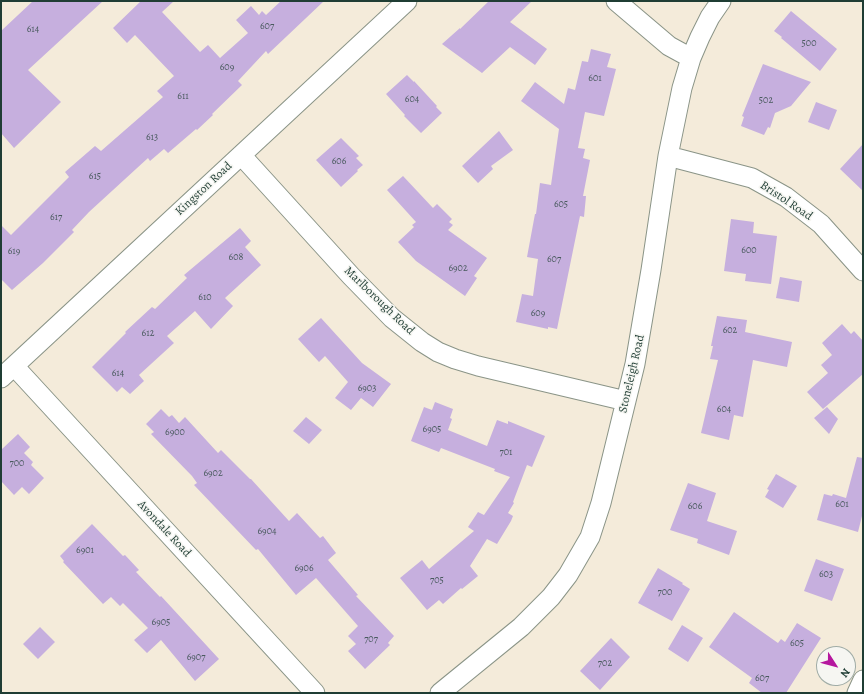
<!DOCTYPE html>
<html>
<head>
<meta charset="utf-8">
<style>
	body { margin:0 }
	#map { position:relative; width:864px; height:694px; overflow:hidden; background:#f4ebda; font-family:Alegreya,serif }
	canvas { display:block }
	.frame { position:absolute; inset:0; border:2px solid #1f3d34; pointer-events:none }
	.north { position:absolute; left:816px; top:646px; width:40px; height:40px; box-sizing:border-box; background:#f6f6f2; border:1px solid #a0aca6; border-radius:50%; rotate:126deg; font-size:11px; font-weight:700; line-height:16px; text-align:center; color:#1f3d34 }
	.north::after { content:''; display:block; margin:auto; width:14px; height:18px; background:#b5179e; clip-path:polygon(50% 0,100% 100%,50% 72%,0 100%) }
</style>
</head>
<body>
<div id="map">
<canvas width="864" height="694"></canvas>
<div class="frame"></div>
<div class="north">N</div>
</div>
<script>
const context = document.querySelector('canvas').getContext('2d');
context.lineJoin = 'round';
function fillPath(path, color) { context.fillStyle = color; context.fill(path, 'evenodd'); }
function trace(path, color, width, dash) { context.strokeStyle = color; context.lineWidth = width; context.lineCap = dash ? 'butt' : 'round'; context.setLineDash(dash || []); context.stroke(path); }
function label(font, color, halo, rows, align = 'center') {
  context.font = font + ' Alegreya,serif'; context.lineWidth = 3; context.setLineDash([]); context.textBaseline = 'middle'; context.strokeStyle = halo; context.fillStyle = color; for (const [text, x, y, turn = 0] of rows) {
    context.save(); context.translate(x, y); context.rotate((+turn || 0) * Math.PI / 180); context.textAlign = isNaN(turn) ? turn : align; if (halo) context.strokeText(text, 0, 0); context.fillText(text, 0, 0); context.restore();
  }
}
fillPath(new Path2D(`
	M 33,1 L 103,1 L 28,70 L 61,102 L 14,148 L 1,133 L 1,31 Z
	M 141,1 L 174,1 L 162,12 L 200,52 L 208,45 L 220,58 L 248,33 L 236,20 L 251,6 L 259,15 L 262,11 L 266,15 L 281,1 L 324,1 L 268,54 L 266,51 L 238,81 L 242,85 L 212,114 L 213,115 L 197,130 L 196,129 L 168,153 L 164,149 L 150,161 L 148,158 L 89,212 L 72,230 L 74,232 L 43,263 L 12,290 L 1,279 L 1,225 L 11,235 L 69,177 L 65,172 L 95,146 L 101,151 L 163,97 L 157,91 L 174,76 L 135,35 L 127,43 L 113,28 Z
	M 489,1 L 532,1 L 510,22 L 547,49 L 535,65 L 510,47 L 482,73 L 442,44 L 460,28 L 460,29 Z
	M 791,11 L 837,49 L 820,71 L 781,38 L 782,37 L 774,31 Z
	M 591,49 L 611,54 L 607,67 L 616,69 L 604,116 L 585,112 L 578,148 L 585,149 L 583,158 L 590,160 L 583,196 L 586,196 L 584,217 L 580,216 L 557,329 L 548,327 L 548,329 L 516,322 L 522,294 L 533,296 L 538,259 L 527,257 L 535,214 L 536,214 L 540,183 L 551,185 L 559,129 L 521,101 L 535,82 L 564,104 L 568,88 L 575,90 L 582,61 L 588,62 Z
	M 763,64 L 811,82 L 791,106 L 775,113 L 770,128 L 768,127 L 764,135 L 741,126 L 744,117 L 742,116 Z
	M 407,75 L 414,82 L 414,81 L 437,106 L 436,107 L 442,113 L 421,133 L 404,116 L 405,115 L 386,94 Z
	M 816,102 L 837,110 L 829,130 L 808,122 Z
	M 499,131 L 513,150 L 491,166 L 493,169 L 478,183 L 462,166 Z
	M 341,138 L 359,156 L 356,158 L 363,165 L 357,170 L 358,171 L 341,187 L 316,160 Z
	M 863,144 L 863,191 L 840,169 Z
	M 403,176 L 433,208 L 437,204 L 452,219 L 449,222 L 453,225 L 448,230 L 487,258 L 474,276 L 477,278 L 465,296 L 416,261 L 398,242 L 414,227 L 412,225 L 416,222 L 387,190 Z
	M 731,219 L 754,222 L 753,233 L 777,236 L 771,284 L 745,281 L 746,274 L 724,271 Z
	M 240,228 L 251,241 L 245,247 L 261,265 L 225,298 L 233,306 L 211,329 L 195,311 L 167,336 L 174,343 L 139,375 L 144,381 L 130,394 L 122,387 L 117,392 L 92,367 L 126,333 L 125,332 L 152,307 L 155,309 L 187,278 L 184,275 Z
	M 780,277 L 802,281 L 799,302 L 776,298 Z
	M 717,316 L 747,320 L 745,332 L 792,342 L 787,367 L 753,360 L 743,417 L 734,415 L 729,440 L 701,433 L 718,360 L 710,359 L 713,346 L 711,346 Z
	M 321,318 L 362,363 L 391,384 L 373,407 L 361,398 L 351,410 L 335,398 L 348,382 L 325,356 L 319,362 L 298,339 Z
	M 842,324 L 851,334 L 854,331 L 863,341 L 863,374 L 823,409 L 807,392 L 828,373 L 821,365 L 832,355 L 822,343 Z
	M 435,402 L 453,409 L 450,418 L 452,419 L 448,430 L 487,446 L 497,420 L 508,424 L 508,421 L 545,436 L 532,467 L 527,465 L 513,502 L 514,503 L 508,513 L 513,516 L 511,521 L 497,544 L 487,539 L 470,566 L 478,576 L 462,589 L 461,588 L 443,604 L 439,600 L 427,610 L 400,578 L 422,560 L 429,569 L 474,531 L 468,527 L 478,512 L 484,515 L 510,477 L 494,471 L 495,469 L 441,448 L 439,452 L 411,441 L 424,407 L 432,410 Z
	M 827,407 L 838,419 L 829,434 L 814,418 Z
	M 161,409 L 169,417 L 172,415 L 179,423 L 185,417 L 218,453 L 221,450 L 250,479 L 251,479 L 289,521 L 297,513 L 320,538 L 323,536 L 336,553 L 328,560 L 358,595 L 356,596 L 394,636 L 388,643 L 390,645 L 365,669 L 348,651 L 356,644 L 348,636 L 358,626 L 316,578 L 296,595 L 258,549 L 256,550 L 194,485 L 197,483 L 192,476 L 151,434 L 154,432 L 146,424 Z
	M 306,417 L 322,430 L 309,444 L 293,431 Z
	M 18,434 L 30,447 L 24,453 L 33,462 L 31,465 L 44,478 L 29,494 L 22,487 L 14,495 L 1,481 L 1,450 Z
	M 857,457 L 863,458 L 863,512 L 858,532 L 817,520 L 824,494 L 832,496 L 833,494 L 846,498 Z
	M 776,474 L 797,486 L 783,508 L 765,497 L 769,490 L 767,489 Z
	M 688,483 L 716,493 L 707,521 L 737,531 L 729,555 L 697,543 L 698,539 L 670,530 Z
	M 92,524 L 123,556 L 125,555 L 139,570 L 136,572 L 160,597 L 161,596 L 219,659 L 195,681 L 161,640 L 147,653 L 134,640 L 148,628 L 123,603 L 120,606 L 111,597 L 103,604 L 63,562 L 64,561 L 60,556 Z
	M 816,559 L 844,569 L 832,601 L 804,591 Z
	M 658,568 L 683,583 L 682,584 L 690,589 L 672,621 L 638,603 Z
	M 734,612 L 778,643 L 781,639 L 785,642 L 797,623 L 821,638 L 786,693 L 762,693 L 749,683 L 752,678 L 709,647 Z
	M 682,625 L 703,638 L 688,662 L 668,649 Z
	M 40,627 L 55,642 L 38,659 L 23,644 Z
	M 611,638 L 630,657 L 600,690 L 580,671 Z`), '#c6afde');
const minor = new Path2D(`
	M 616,1 L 669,46 L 691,58
	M 241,155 L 351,276 L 392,318 L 422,342 L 438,352 L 455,359 L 478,366 L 626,401
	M 668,156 L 752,178 L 786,197 L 821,224 L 863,271
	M 14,366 L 315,693
	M 1,378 L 407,1
	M 440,693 L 521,627 L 551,597 L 568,575 L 590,537 L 601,503 L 635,364 L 651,270 L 668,156 L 682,88 L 691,58 L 700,37 L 710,17 L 721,1
	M 857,693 L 863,680`);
trace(minor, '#8a9487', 21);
trace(minor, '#fff', 19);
label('10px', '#495a5e', null, [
	["607",267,27],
	["614",33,30],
	["500",809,44],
	["609",227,68],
	["601",595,79],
	["611",183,97],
	["604",412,100],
	["502",766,101],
	["613",152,138],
	["606",339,162],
	["615",95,177],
	["605",561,205],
	["617",56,218],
	["600",749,251],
	["619",14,252],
	["608",236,258],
	["607",554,260],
	["6902",458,269],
	["610",205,298],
	["609",538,314],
	["602",730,331],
	["612",148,334],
	["614",118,374],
	["6903",367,389],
	["604",724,410],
	["6905",432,430],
	["6900",175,433],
	["701",506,453],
	["700",17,464],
	["6902",213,474],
	["601",842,505],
	["606",695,507],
	["6904",267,532],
	["6901",85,551],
	["6906",304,569],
	["603",826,575],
	["705",437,581],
	["700",665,593],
	["6905",161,623],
	["707",371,640],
	["605",797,644],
	["6907",196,658],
	["702",605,664],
	["607",762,679]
]);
label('12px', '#1f3d34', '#f6f6f2', [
	["Kingston Road",204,189,-43],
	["Bristol Road",786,201,34],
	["Marlborough Road",379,301,44],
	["Stoneleigh Road",632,374,-77],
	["Avondale Road",164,529,47]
]);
</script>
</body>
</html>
